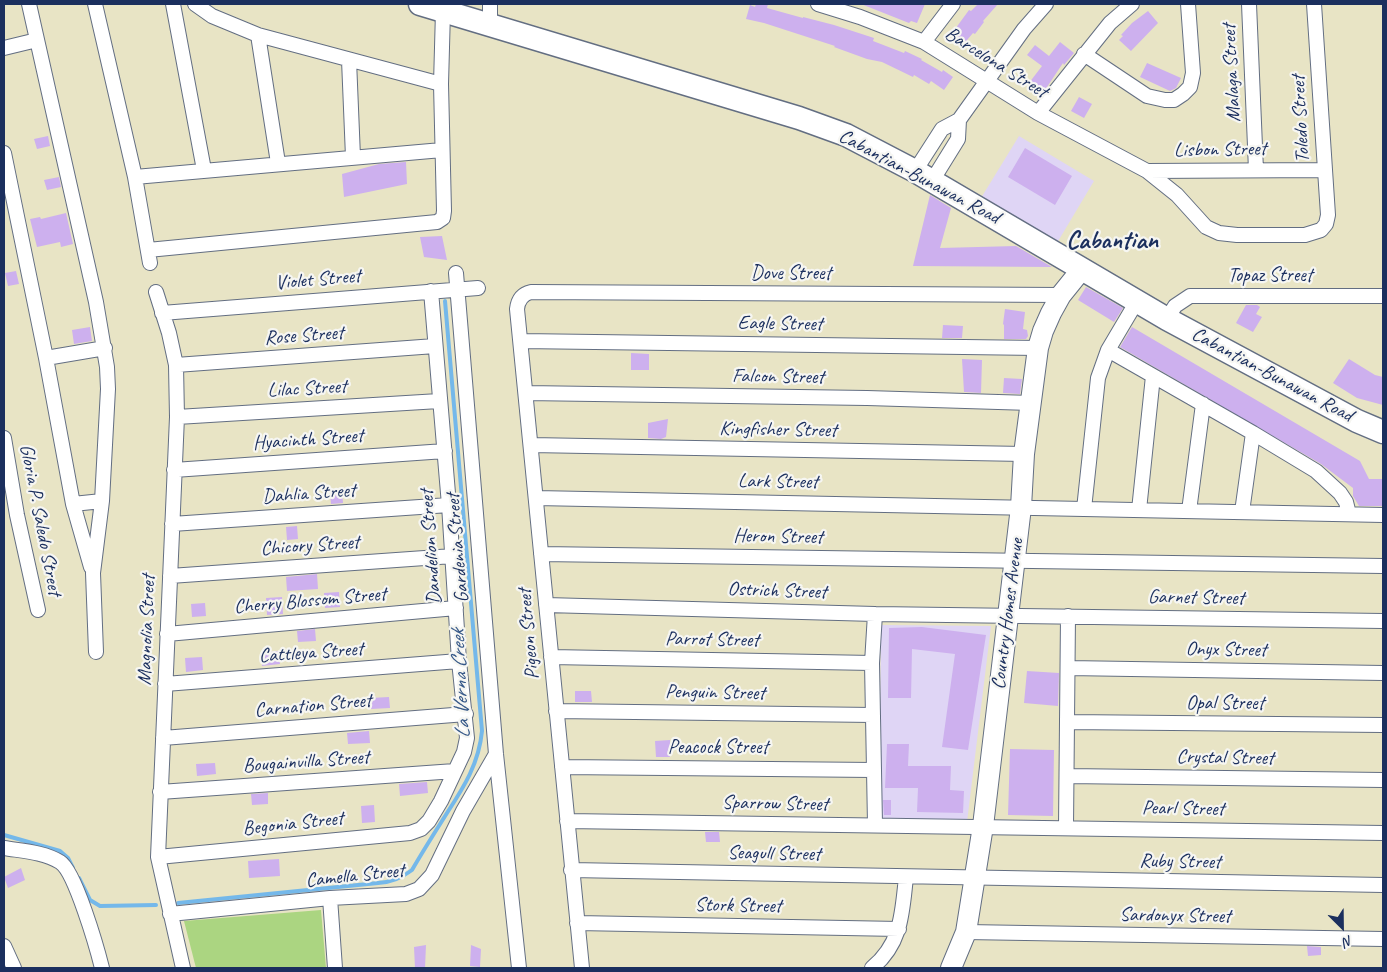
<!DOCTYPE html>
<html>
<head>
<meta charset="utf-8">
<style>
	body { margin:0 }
	#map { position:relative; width:1387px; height:972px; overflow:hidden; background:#e8e4c5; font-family:Caveat,sans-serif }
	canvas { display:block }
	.frame { position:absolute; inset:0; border:5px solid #1b2f5e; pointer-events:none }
	.north { position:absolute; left:1317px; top:902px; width:50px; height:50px; -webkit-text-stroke:4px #f6f6f2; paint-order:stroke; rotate:157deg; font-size:14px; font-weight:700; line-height:20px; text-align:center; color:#1b2f5e }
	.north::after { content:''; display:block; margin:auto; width:18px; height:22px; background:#1b2f5e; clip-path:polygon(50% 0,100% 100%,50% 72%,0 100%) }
</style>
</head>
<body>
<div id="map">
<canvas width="1387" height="972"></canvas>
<div class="frame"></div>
<div class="north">N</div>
</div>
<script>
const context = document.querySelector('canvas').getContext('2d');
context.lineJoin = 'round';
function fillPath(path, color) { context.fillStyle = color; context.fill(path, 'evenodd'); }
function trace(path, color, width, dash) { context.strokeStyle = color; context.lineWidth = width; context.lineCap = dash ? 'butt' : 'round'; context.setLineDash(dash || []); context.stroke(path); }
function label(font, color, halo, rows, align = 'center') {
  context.font = font + ' Caveat,sans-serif'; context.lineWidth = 4.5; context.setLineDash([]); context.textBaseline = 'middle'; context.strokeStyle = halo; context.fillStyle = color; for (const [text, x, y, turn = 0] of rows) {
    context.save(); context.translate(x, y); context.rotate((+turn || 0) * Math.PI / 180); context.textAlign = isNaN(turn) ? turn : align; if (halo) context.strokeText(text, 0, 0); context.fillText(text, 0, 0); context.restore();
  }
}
fillPath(new Path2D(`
	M 1019,136 L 1094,181 L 1057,243 L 981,198 Z
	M 881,625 L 991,626 L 967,822 L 879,820 Z`), '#dfd5f5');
fillPath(new Path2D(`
	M 321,910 L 326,968 L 196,968 L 184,921 Z`), '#abd581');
trace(new Path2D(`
	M 4,835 L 60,851 L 68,858 L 73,868
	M 79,878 L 90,900 L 100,906 L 156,905
	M 178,903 L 378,883 C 392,882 401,878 412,870 C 423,851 435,832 447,813 C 464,787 479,763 482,731 L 445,301`), '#74b8ea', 4);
fillPath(new Path2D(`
	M 756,4 L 768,4 L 767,8 L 803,18 L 803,17 L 834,25 L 874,38 L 873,41 L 904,53 L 905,51 L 922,59 L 921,60 L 942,72 L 943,70 L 953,77 L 944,90 L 931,81 L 929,84 L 914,75 L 913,77 L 882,62 L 867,59 L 834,47 L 835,46 L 764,23 L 746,19 L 750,5 L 755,7 Z
	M 861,4 L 925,4 L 917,23 L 911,21 L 909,23 Z
	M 978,4 L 998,4 L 983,21 L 984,22 L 975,34 L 973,33 L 962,46 L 950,36 L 969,10 L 971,11 Z
	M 1148,11 L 1158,23 L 1131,51 L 1119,40 L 1123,36 L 1121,35 L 1132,23 Z
	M 1060,42 L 1074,53 L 1064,65 L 1063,63 L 1043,93 L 1029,83 L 1042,66 L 1027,55 L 1035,45 L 1049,56 Z
	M 1147,63 L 1181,78 L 1176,88 L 1170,91 L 1140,77 Z
	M 1079,97 L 1092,104 L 1084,118 L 1071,111 Z
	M 48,136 L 50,146 L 37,149 L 34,139 Z
	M 1025,148 L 1072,176 L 1055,205 L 1008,177 Z
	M 406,162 L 407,184 L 344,197 L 342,174 L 379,164 Z
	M 59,177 L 61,187 L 47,190 L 44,180 Z
	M 930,195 L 951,208 L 940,248 L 1016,246 L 1052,267 L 913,266 Z
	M 66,213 L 73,244 L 61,247 L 60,242 L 37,247 L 30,219 L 40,217 L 41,219 Z
	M 442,236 L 447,260 L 424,257 L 420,237 Z
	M 16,271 L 19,284 L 8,286 L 5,273 Z
	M 1086,287 L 1123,308 L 1114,322 L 1078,300 Z
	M 1246,305 L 1257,305 L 1260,307 L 1256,314 L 1262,317 L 1253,332 L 1236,323 Z
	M 1005,309 L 1025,312 L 1023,329 L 1027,330 L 1028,336 L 1026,339 L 1004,339 L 1004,325 L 1003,324 Z
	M 943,325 L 963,326 L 962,338 L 942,338 Z
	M 90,327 L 92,341 L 74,344 L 72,330 Z
	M 1132,327 L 1360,461 L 1369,479 L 1383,479 L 1383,506 L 1359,506 L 1353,496 L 1353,488 L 1321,464 L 1120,347 Z
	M 631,353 L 649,354 L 649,370 L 631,370 Z
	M 962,359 L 982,360 L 981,393 L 964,392 Z
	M 1349,359 L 1375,375 L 1383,377 L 1383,405 L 1357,398 L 1333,383 Z
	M 1004,378 L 1022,379 L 1020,394 L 1003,393 Z
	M 668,419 L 666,437 L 661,439 L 648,438 L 648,423 Z
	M 342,491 L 343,503 L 331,504 L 330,492 Z
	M 297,526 L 298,539 L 287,540 L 286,527 Z
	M 317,574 L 318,589 L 287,591 L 286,577 Z
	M 339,592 L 340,607 L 325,608 L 324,593 Z
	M 282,597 L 283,614 L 267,615 L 266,598 Z
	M 205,603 L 206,616 L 192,617 L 191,604 Z
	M 922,627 L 986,635 L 968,750 L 942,747 L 955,654 L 912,649 L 911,698 L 888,698 L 889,628 Z
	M 315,629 L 316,641 L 298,642 L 297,631 Z
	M 279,651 L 280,664 L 262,666 L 261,653 Z
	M 202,657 L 203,670 L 186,672 L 185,658 Z
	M 1027,671 L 1059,673 L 1058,706 L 1024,703 Z
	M 575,691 L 591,691 L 592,702 L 575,702 Z
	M 389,697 L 390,708 L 371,709 L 370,698 Z
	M 369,731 L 370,743 L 348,744 L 347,733 Z
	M 670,740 L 670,757 L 656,757 L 655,741 Z
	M 887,744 L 909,744 L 908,766 L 951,766 L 950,790 L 964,791 L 963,813 L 917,812 L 918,788 L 885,788 Z
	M 1010,749 L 1054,750 L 1053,816 L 1008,815 Z
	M 215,763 L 216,774 L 197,776 L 196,764 Z
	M 427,782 L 428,793 L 400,796 L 399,784 Z
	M 268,793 L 268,804 L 252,805 L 251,794 Z
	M 883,800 L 891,800 L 891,815 L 884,815 Z
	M 374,805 L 375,822 L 362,823 L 361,806 Z
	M 705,832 L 719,832 L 720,842 L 706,842 Z
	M 279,859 L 280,876 L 249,878 L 248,861 Z
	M 21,868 L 25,880 L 8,888 L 4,877 Z
	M 426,945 L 425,968 L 415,968 L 414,947 Z
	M 471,945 L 481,949 L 480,967 L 470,966 Z
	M 1307,946 L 1321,947 L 1321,955 L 1308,956 Z`), '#cdb0ee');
const street = new Path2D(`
	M 29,4 L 96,302 L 107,367 L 108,389 L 102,501 L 93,573 L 96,652
	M 95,4 L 135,177 L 150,263
	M 173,4 L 204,170
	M 195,4 L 212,16 L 258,35 L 441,84
	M 490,4 L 490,26
	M 818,4 L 860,17 L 924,42 L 1038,113 L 1147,171 L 1177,195 L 1206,227 L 1219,233 L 1237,235 L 1305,235 L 1321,230 L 1326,224 L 1328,215 L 1314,4
	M 1249,4 L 1256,170
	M 258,35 L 278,163
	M 924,42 L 953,4
	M 4,48 L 37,40
	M 1084,54 L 1147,96 L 1165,100 L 1174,100 L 1183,94 L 1190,87 L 1193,73 L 1188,4
	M 349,60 L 353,157
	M 1038,113 L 1110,23 L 1132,4
	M 4,153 L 46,358 L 73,504 L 91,567
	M 915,171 L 942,129 L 959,120 L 1024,29 L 1046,4
	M 1147,171 L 1324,170
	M 135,177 L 442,150
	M 932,181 L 958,139 L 959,120
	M 148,250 L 437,222 L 443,218 L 444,211 L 441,84 L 443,11
	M 456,273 L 496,754 L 519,968
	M 156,292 L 169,333 L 176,365 L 177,417 L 158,857 L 183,968
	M 162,313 L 478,288
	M 1167,319 L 1175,306 L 1190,296 L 1383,296
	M 521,341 L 1038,348
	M 1108,350 L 1253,433 L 1316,471 L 1340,493 L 1346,502 L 1349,514
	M 46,358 L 105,348
	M 176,365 L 435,346
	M 526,393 L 867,398 L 1031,403
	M 177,417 L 439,401
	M 4,438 L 17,515 L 38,610
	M 531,445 L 1024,454
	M 174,470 L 445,451
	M 536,498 L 1383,515
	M 73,504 L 102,501
	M 1084,509 L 1098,378 L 1108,350 L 1137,301
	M 1139,510 L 1153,376
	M 1189,511 L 1203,404
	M 1242,512 L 1253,433
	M 172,524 L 449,505
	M 541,554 L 1383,566
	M 170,576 L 453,556
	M 546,605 L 875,614 L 1383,621
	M 167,634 L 456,608
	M 551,657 L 872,663
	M 1068,668 L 1383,673
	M 165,684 L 459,661
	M 556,711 L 873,715
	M 1067,722 L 1383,725
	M 163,738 L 466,714
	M 562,767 L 874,770
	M 1067,776 L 1383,780
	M 160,792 L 455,771
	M 567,821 L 1383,833
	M 875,824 L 872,663 L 875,614
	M 1066,827 L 1068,616
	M 4,848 C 22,851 44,852 60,862 C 75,871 97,948 102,968
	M 158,857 L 410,833 L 421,829 L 429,821 L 441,801 L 464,752 L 467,738 L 459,661 L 449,505 L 431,291
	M 571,870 L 1383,885
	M 330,898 L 335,968
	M 170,914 L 330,898 L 406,894 L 419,889 L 432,875 L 463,811 L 496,754
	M 577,923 L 899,929
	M 966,932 L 1383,939
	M 4,946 L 14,968
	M 582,968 L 517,309 C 518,300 522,294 531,292 L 1061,295
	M 872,968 C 902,943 902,913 906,877`);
const secondary = new Path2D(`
	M 951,968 L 966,932 L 983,826 L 1021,507 L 1024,454 L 1038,348 L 1043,331 L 1051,313 L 1061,295 L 1082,269`);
const primary = new Path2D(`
	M 420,4 L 799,118 L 846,135 L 915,171 L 1167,319 L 1357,421 L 1383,432`);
trace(street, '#636e82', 16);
trace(secondary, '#636e82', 22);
trace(primary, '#636e82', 25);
trace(street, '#fff', 14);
trace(secondary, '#fff', 20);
trace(primary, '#fff', 22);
label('20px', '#1b2f5e', '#f6f6f2', [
	["Barcelona Street",996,63,32],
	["Malaga Street",1232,73,-93],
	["Toledo Street",1301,119,-93],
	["Lisbon Street",1220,150,-1],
	["Cabantian-Bunawan Road",919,177,28],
	["Dove Street",791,274],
	["Topaz Street",1270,276],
	["Violet Street",318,280,-5],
	["Eagle Street",780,324,1],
	["Rose Street",304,336,-4],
	["Cabantian-Bunawan Road",1272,375,28],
	["Falcon Street",778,377,1],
	["Lilac Street",307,389,-3],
	["Kingfisher Street",778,430,1],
	["Hyacinth Street",308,440,-4],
	["Lark Street",778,482,1],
	["Dahlia Street",309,494,-4],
	["Gloria P. Saledo Street",40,520,79],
	["Heron Street",778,537,1],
	["Chicory Street",310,546,-4],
	["Dandelion Street",431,547,-94],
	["Gardenia Street",458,548,-95],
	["Ostrich Street",777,591,2],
	["Garnet Street",1196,598,1],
	["Cherry Blossom Street",310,601,-5],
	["Country Homes Avenue",1008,614,-83],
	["Magnolia Street",147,630,-88],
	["Pigeon Street",529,634,-95],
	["Parrot Street",712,640,1],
	["Onyx Street",1226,650,1],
	["Cattleya Street",311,653,-4],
	["Penguin Street",715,693,1],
	["Opal Street",1225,704],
	["Carnation Street",313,706,-5],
	["Peacock Street",718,748],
	["Crystal Street",1225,758,1],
	["Bougainvilla Street",306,762,-4],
	["Sparrow Street",775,804,1],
	["Pearl Street",1183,809,1],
	["Begonia Street",293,824,-6],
	["Seagull Street",774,854,1],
	["Ruby Street",1180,862,1],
	["Camella Street",355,876,-6],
	["Stork Street",738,906,1],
	["Sardonyx Street",1175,916,1]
]);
label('italic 21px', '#365888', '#f6f6f2', [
	["La Verna Creek",461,684,-93]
]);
label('bold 25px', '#1b2f5e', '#f6f6f2', [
	["Cabantian",1112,241]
]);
</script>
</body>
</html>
